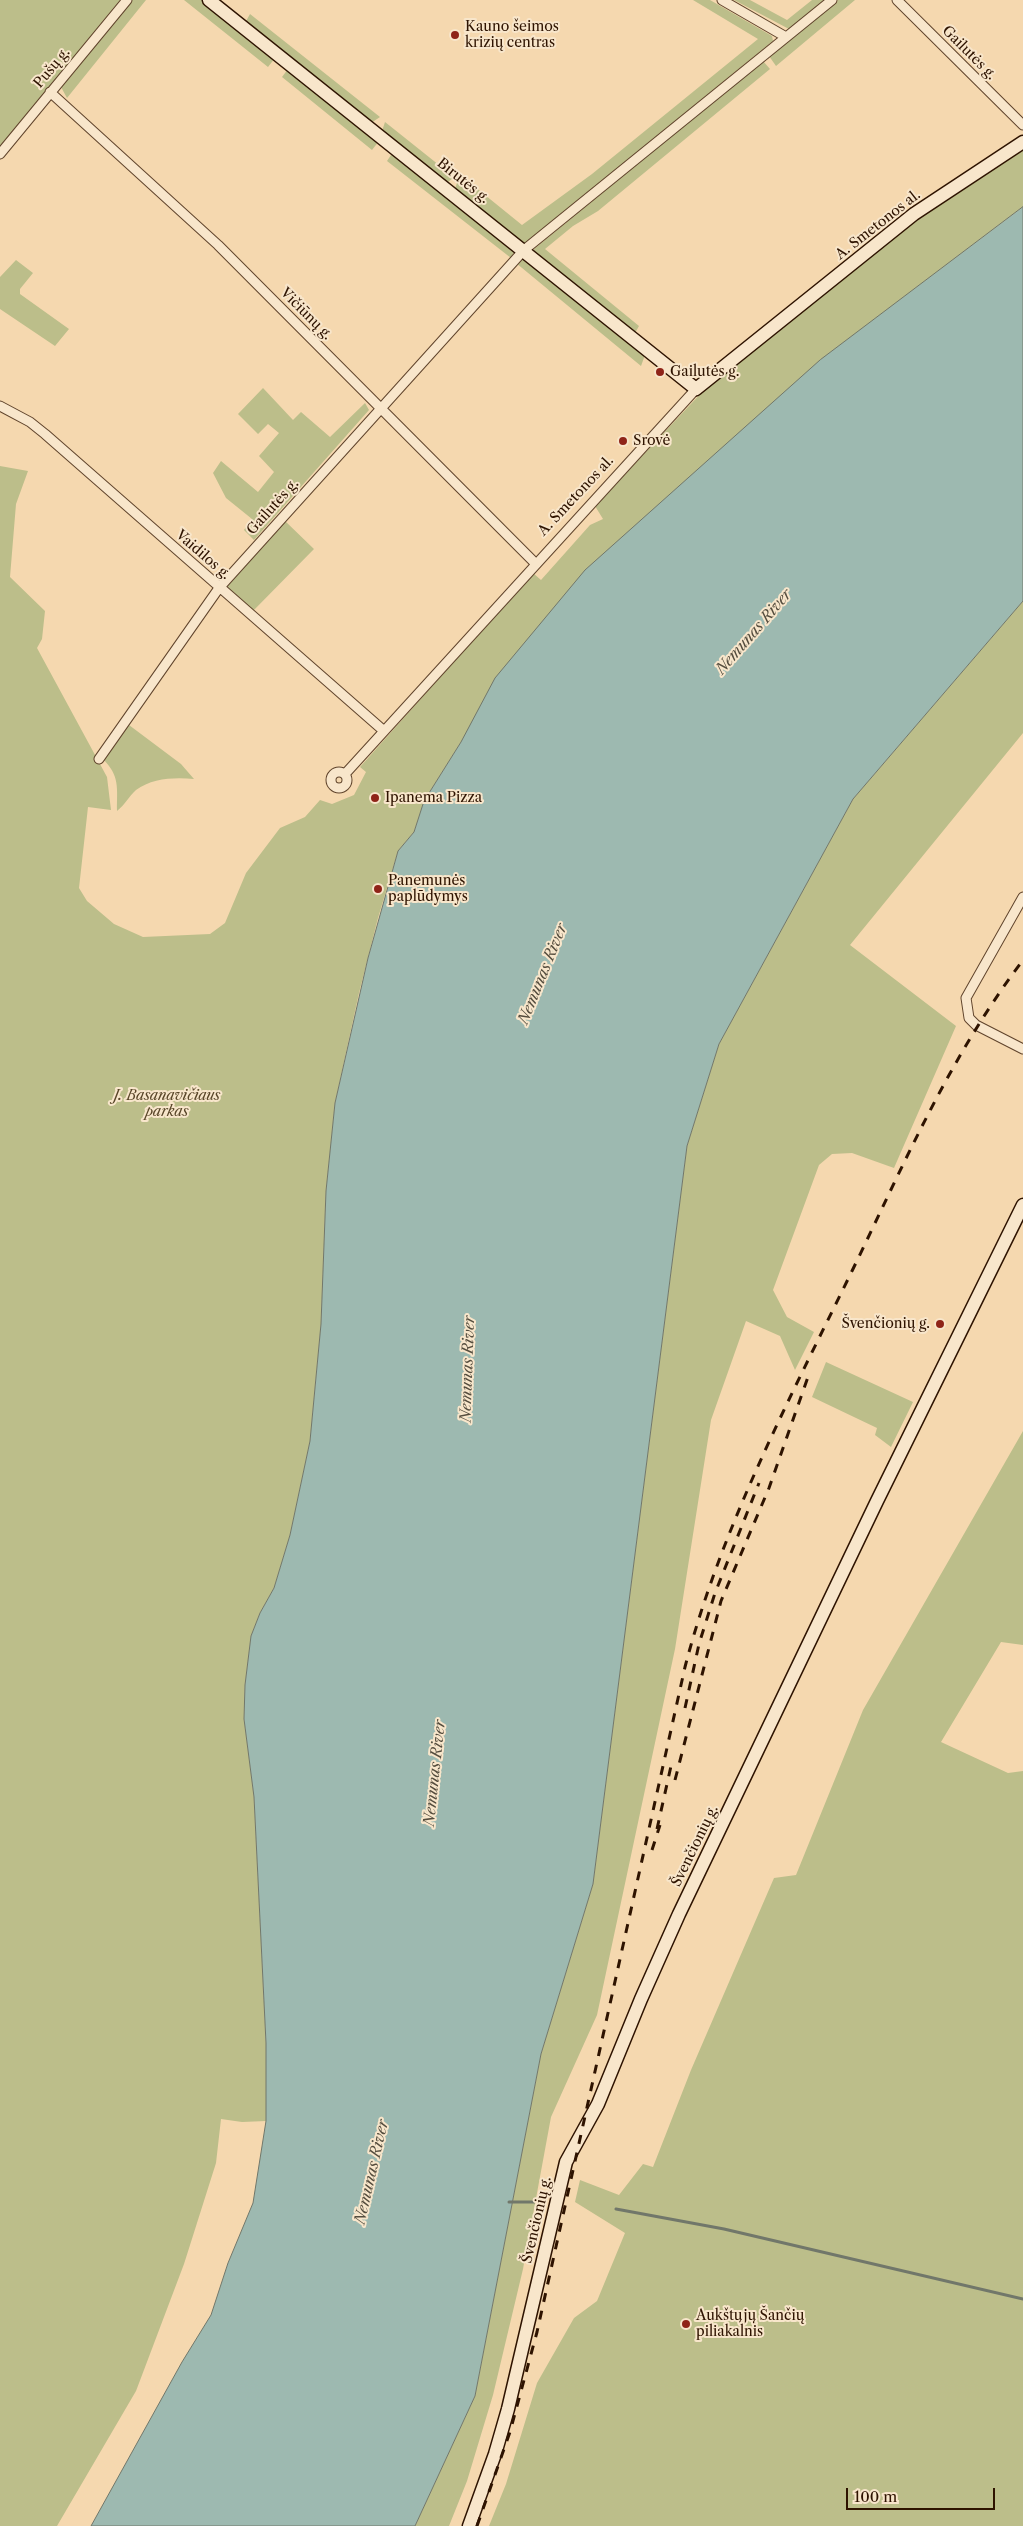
<!DOCTYPE html>
<html>
<head>
<meta charset="utf-8">
<style>
	body { margin:0 }
	#map { position:relative; width:1023px; height:2526px; overflow:hidden; background:#f5d8af; font-family:"Libre Caslon Text",serif }
	canvas { display:block }
	.scale { position:absolute; left:846px; top:2488px; width:149px; height:22px; box-sizing:border-box; border:2px solid #2e1300; border-top:0; padding-left:6px; font-size:15px; line-height:18px; white-space:nowrap; color:#2e1300; -webkit-text-stroke:4px #f8e6cb; paint-order:stroke }
</style>
</head>
<body>
<div id="map">
<canvas width="1023" height="2526"></canvas>
<div class="scale">100 m</div>
</div>
<script>
const context = document.querySelector('canvas').getContext('2d');
context.lineJoin = 'round';
function fillPath(path, color) { context.fillStyle = color; context.fill(path, 'evenodd'); }
function trace(path, color, width, dash) { context.strokeStyle = color; context.lineWidth = width; context.lineCap = dash ? 'butt' : 'round'; context.setLineDash(dash || []); context.stroke(path); }
function label(font, color, halo, rows, align = 'center') {
  context.font = font + ' "Libre Caslon Text",serif'; context.lineWidth = 4; context.setLineDash([]); context.textBaseline = 'middle'; context.strokeStyle = halo; context.fillStyle = color; for (const [text, x, y, turn = 0] of rows) {
    context.save(); context.translate(x, y); context.rotate((+turn || 0) * Math.PI / 180); context.textAlign = isNaN(turn) ? turn : align; if (halo) context.strokeText(text, 0, 0); context.fillText(text, 0, 0); context.restore();
  }
}
fillPath(new Path2D(`
	M 0,0 L 121,0 L 0,147 Z
	M 132,0 L 146,0 L 67,98 L 61,87 Z
	M 184,0 L 202,0 L 275,58 L 268,67 Z
	M 693,0 L 710,0 L 772,36 L 773,41 L 526,243 L 523,243 L 455,189 L 457,183 L 464,178 L 522,225 L 592,174 L 758,39 Z
	M 734,0 L 750,0 L 787,20 L 812,0 L 825,0 L 789,29 Z
	M 838,0 L 855,0 L 776,66 L 769,56 Z
	M 250,14 L 380,117 L 371,123 L 245,23 Z
	M 763,61 L 770,69 L 598,211 L 573,226 L 545,249 L 639,326 L 635,333 L 534,252 L 534,249 Z
	M 288,69 L 379,141 L 372,150 L 282,77 Z
	M 385,122 L 454,177 L 447,183 L 382,131 Z
	M 1023,148 L 1023,207 L 820,361 L 461,742 L 424,801 L 414,832 L 398,851 L 378,918 L 359,993 L 335,1103 L 326,1191 L 321,1324 L 310,1441 L 290,1535 L 274,1588 L 260,1613 L 251,1636 L 245,1685 L 244,1719 L 254,1797 L 266,2043 L 266,2121 L 242,2122 L 221,2119 L 216,2163 L 184,2264 L 136,2391 L 57,2526 L 0,2526 L 0,466 L 28,471 L 16,504 L 10,577 L 45,611 L 42,639 L 37,648 L 107,777 L 111,810 L 88,807 L 79,888 L 87,901 L 114,924 L 143,937 L 210,934 L 225,923 L 246,873 L 280,828 L 305,817 L 320,800 L 332,804 L 354,795 L 366,772 L 360,767 L 533,573 L 541,580 L 590,525 L 603,519 L 595,506 L 704,390 L 915,221 Z
	M 393,152 L 515,251 L 511,258 L 387,161 Z
	M 521,257 L 645,355 L 641,366 L 516,263 Z
	M 16,260 L 33,273 L 20,289 L 20,294 L 69,329 L 55,346 L 0,309 L 0,277 Z
	M 263,388 L 293,420 L 301,412 L 330,437 L 365,403 L 369,410 L 254,540 L 244,530 L 252,519 L 226,498 L 213,473 L 221,461 L 258,492 L 274,472 L 259,456 L 279,433 L 268,424 L 258,434 L 238,414 Z
	M 284,520 L 314,549 L 253,611 L 225,587 Z
	M 1023,601 L 1023,733 L 850,945 L 956,1026 L 894,1168 L 852,1153 L 832,1154 L 819,1165 L 773,1290 L 787,1317 L 814,1332 L 795,1370 L 780,1336 L 746,1321 L 711,1420 L 675,1649 L 597,2015 L 551,2117 L 523,2269 L 493,2395 L 467,2481 L 449,2526 L 415,2526 L 475,2396 L 541,2054 L 593,1884 L 687,1146 L 719,1044 L 853,799 Z
	M 129,725 L 181,764 L 194,779 C 175,777 152,778 136,790 C 129,796 125,805 117,811 C 117,788 120,776 103,759 Z
	M 826,1362 L 913,1402 L 891,1447 L 875,1435 L 877,1428 L 812,1397 Z
	M 1023,1431 L 1023,1645 L 1001,1642 L 941,1742 L 1008,1773 L 1023,1771 L 1023,2526 L 489,2526 L 506,2484 L 537,2383 L 574,2318 L 597,2301 L 625,2233 L 575,2202 L 580,2180 L 619,2195 L 643,2164 L 653,2167 L 691,2070 L 774,1878 L 796,1875 L 863,1710 Z`), '#bcbe8a');
const water = new Path2D(`
	M 1023,207 L 1023,601 L 853,799 L 719,1044 L 687,1146 L 593,1884 L 541,2054 L 475,2396 L 415,2526 L 91,2526 L 182,2362 L 211,2315 L 228,2263 L 253,2203 L 266,2121 L 266,2043 L 254,1797 L 244,1719 L 245,1685 L 251,1636 L 260,1613 L 274,1588 L 290,1535 L 310,1441 L 321,1324 L 326,1191 L 335,1103 L 368,958 L 398,851 L 414,832 L 424,801 L 461,742 L 495,678 L 585,570 L 820,360 Z`);
fillPath(water, '#9db9b0');
trace(water, '#71776a', 1);
trace(new Path2D(`
	M 509,2202 L 534,2202
	M 616,2209 L 724,2229 L 1023,2299`), '#71776a', 3);
const street = new Path2D(`
	M 722,0 L 786,37
	M 897,0 L 1023,125
	M 50,92 L 218,245 L 535,563
	M 0,154 L 127,0
	M 0,406 L 30,422 L 45,434 L 384,731
	M 99,759 L 219,588 L 524,250 L 832,0
	M331 780a8 8 0 1 1 16 0a8 8 0 1 1-16 0Z
	M 345,774 L 696,389
	M 1023,897 L 966,998 L 969,1018 L 976,1025 L 1023,1049`);
const secondary = new Path2D(`
	M 209,0 L 696,389 L 914,214 L 1023,142
	M 469,2526 L 495,2454 L 508,2409 L 566,2162 L 598,2104 L 641,1999 L 679,1914 L 877,1501 L 1023,1205`);
trace(street, '#60442c', 11);
trace(secondary, '#2e1300', 15);
trace(street, '#f8e6cb', 9);
trace(secondary, '#f8e6cb', 12);
trace(new Path2D(`
	M 685,1708 L 699,1644 L 715,1593 L 759,1483
	M 675,1780 L 721,1601 L 769,1488 L 808,1377
	M 657,1829 L 671,1766
	M 652,1850 L 660,1825
	M 477,2526 L 510,2432 L 537,2332 L 685,1667 C 721,1528 789,1400 852,1271 C 905,1162 949,1058 1023,960`), '#2e1300', 3, [9, 9]);
for (const [x, y, r, color] of [
	[455,35,5,"#8f2418"],
	[660,372,5,"#8f2418"],
	[623,441,5,"#8f2418"],
	[375,798,5,"#8f2418"],
	[378,889,5,"#8f2418"],
	[940,1324,5,"#8f2418"],
	[686,2324,5,"#8f2418"]
]) { const dot = new Path2D(); dot.arc(x, y, r, 0, 2 * Math.PI); context.fillStyle = color; context.fill(dot); trace(dot, '#f8e6cb', 2); }
label('14px', '#2e1300', '#f8e6cb', [
	["Kauno šeimos",465,27],
	["krizių centras",465,43],
	["Gailutės g.",670,372],
	["Srovė",633,441],
	["Ipanema Pizza",385,798],
	["Panemunės",388,881],
	["paplūdymys",388,897],
	["Švenčionių g.",930,1324,"right"],
	["Aukštųjų Šančių",696,2316],
	["piliakalnis",696,2332]
], 'left');
label('14px', '#2e1300', '#f8e6cb', [
	["Gailutės g.",969,53,45],
	["Pušų g.",52,68,-50],
	["Birutės g.",463,181,39],
	["A. Smetonos al.",878,225,-38],
	["Vičiūnų g.",306,314,45],
	["A. Smetonos al.",576,496,-47],
	["Gailutės g.",273,507,-48],
	["Vaidilos g.",203,555,41],
	["Švenčionių g.",695,1846,-64],
	["Švenčionių g.",537,2220,-77]
]);
label('italic 14px', '#594629', '#f8e6cb', [
	["J. Basanavičiaus",167,1096],
	["parkas",167,1112]
]);
label('italic 15px', '#554d3e', '#f8e6cb', [
	["Nemunas River",754,632,-49],
	["Nemunas River",543,974,-68],
	["Nemunas River",468,1369,-88],
	["Nemunas River",435,1773,-84],
	["Nemunas River",372,2172,-77]
]);
</script>
</body>
</html>
